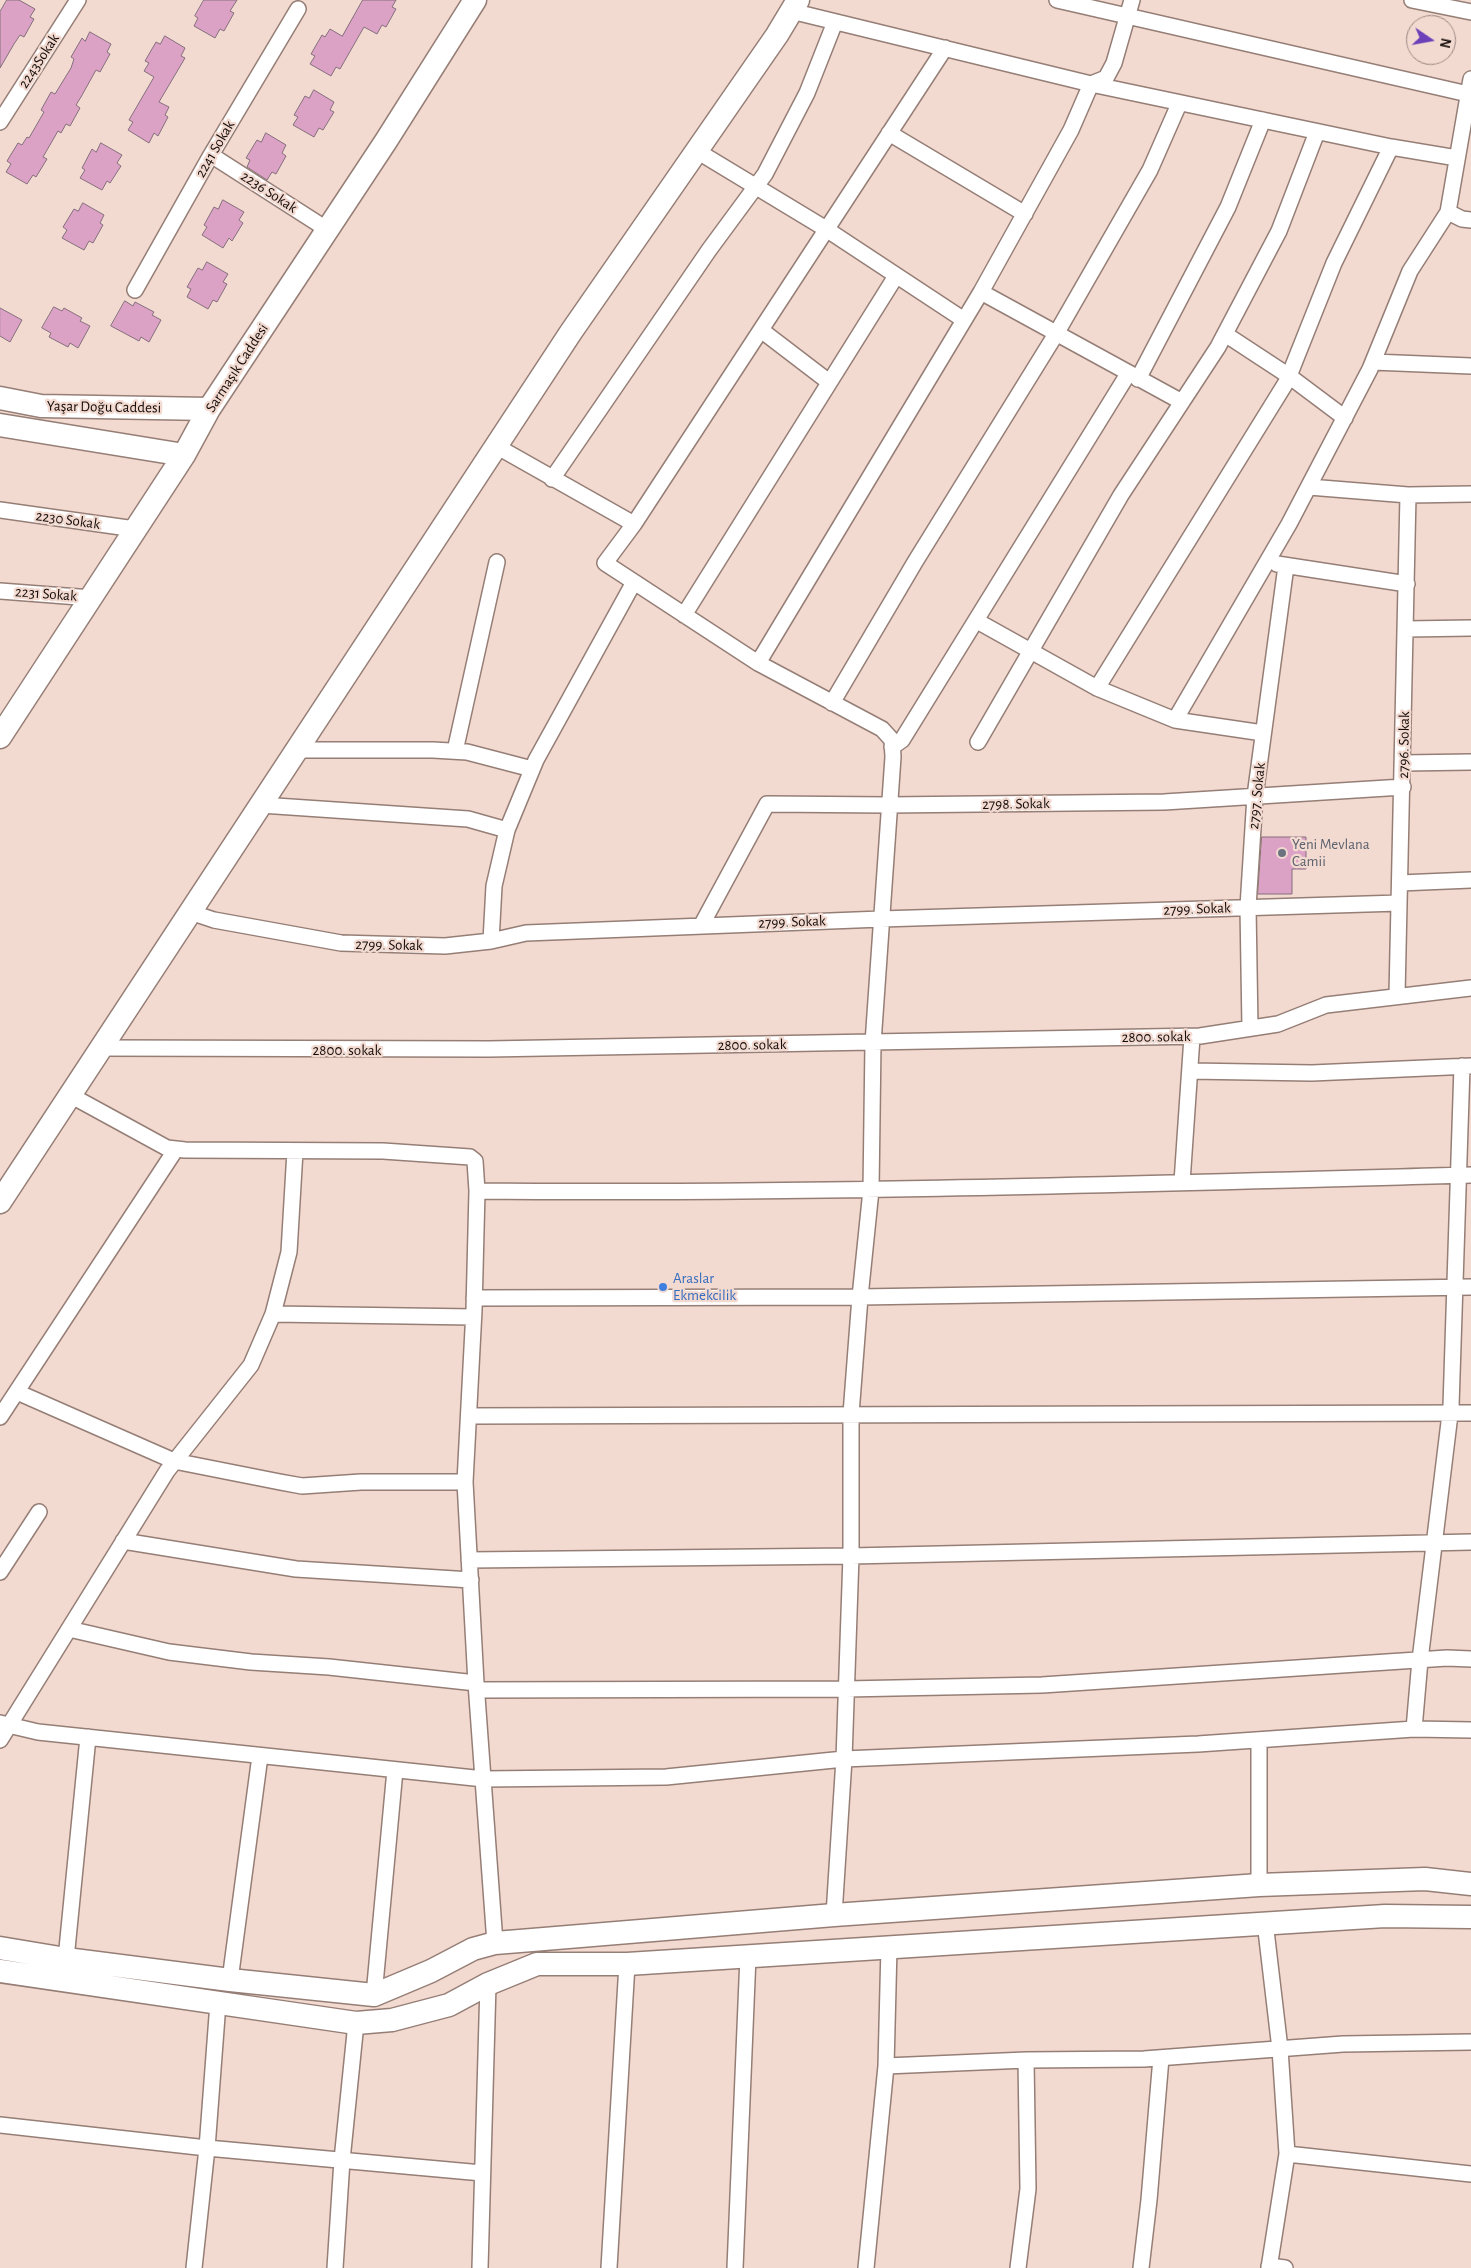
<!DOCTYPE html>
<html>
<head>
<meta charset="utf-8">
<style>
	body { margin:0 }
	#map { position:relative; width:1471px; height:2268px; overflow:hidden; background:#f3dad1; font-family:"Alegreya Sans",sans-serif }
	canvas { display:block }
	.north { position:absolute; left:1406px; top:15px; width:50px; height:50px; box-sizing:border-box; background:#f3dad1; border:1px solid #9a8881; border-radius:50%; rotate:102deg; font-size:14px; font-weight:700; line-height:20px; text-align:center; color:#140c09 }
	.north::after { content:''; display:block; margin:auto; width:18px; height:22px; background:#6b40b8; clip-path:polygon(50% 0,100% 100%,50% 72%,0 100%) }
</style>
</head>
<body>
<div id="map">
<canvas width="1471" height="2268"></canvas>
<div class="north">N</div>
</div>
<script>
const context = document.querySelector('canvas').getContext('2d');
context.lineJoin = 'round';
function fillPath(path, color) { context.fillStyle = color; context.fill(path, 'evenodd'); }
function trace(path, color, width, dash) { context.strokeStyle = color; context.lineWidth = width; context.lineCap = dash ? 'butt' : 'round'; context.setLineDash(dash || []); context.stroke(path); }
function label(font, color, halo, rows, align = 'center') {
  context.font = font + ' "Alegreya Sans",sans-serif'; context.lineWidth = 4.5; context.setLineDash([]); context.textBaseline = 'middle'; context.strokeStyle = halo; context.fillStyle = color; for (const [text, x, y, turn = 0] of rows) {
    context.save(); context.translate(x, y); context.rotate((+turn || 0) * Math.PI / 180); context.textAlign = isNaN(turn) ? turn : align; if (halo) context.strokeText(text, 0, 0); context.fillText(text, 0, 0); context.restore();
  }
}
const building = new Path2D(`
	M 7,0 L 19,0 L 35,9 L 30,17 L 34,19 L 24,37 L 20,35 L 14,44 L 0,68 L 0,12 Z
	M 204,0 L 237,0 L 230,11 L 234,13 L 224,31 L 220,29 L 215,38 L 194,26 L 198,18 L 195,16 Z
	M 363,0 L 396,0 L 392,7 L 396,9 L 386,27 L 382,25 L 377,34 L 364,27 L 340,69 L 336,67 L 331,76 L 310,64 L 315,56 L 311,54 L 322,35 L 325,37 L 330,29 L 342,36 Z
	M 90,32 L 111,44 L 107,52 L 110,54 L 100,72 L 96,70 L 81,97 L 76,105 L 80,108 L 70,126 L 66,124 L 61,133 L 58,131 L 43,157 L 47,159 L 36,177 L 33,175 L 27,184 L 6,172 L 11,164 L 7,161 L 18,143 L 22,145 L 27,137 L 29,138 L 44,112 L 41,110 L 51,92 L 55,94 L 71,68 L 74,59 L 71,57 L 82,38 L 85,41 Z
	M 165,36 L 185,48 L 181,56 L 185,58 L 159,102 L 169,107 L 165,115 L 168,117 L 158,136 L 154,133 L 149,143 L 128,130 L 133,122 L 129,120 L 154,77 L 144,71 L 149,63 L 145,61 L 156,42 L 160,44 Z
	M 314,90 L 334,102 L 330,110 L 334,112 L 323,130 L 319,128 L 314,137 L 293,125 L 298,117 L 294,115 L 305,96 L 309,98 Z
	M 266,133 L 286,145 L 282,153 L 286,156 L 276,174 L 272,172 L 267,180 L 247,167 L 250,160 L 246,158 L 257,140 L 261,142 Z
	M 101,143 L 122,155 L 117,163 L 121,166 L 110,183 L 107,181 L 102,190 L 80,178 L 85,170 L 82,168 L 92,149 L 96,152 Z
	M 223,200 L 244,212 L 239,220 L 243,223 L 232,241 L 229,238 L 223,248 L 202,235 L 207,227 L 204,225 L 214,207 L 218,209 Z
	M 83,203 L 104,215 L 100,223 L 103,225 L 93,243 L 89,241 L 84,250 L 62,238 L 67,230 L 63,227 L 74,209 L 78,211 Z
	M 207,262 L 228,274 L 223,282 L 227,284 L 217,302 L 213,300 L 208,309 L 187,297 L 191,289 L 187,287 L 198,268 L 202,270 Z
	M 125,301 L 133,306 L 135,302 L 154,312 L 152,315 L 161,320 L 149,342 L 141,337 L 139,341 L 111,326 Z
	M 54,307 L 62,311 L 64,308 L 82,318 L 80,321 L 90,326 L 78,348 L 70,343 L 68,347 L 49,337 L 51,333 L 42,328 Z
	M 0,308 L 22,320 L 10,342 L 0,336 Z
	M 1262,837 L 1306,837 L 1306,869 L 1292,869 L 1292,894 L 1258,894 Z`);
fillPath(building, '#dca2c6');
trace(building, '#836f7b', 1);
const street = new Path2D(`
	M 1057,0 L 1468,94
	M 1412,0 L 1471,12
	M 791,11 L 1091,84 L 1391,147 L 1457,158
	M 0,122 L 78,0
	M 889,133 L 1025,214
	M 697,151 L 826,229 L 964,320
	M 211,155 L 328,230
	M 1448,212 L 1462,219 L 1471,220
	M 135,290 L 211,155 L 298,9
	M 981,292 L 1182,402
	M 761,330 L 829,382
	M 1225,334 L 1289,376 L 1345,418
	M 1373,362 L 1471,366
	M 1138,379 L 1228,207 L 1263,120
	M 496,446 L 634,524
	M 552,479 L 709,250 L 765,174 L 807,93 L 835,22
	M 1309,487 L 1408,495 L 1471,494
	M 0,510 L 135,529
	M 1277,564 L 1407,584
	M 0,591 L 92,598
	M 684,615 L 896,276
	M 977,621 L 1097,688 L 1175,720 L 1263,733
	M 1406,629 L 1471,628
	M 758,663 L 981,292 L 1071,130 L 1091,84 L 1106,78 L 1114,63 L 1132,0
	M 1097,688 L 1287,381 L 1334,263 L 1391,147
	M 832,703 L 915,562 L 1056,334 L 1150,170 L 1179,104
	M 1175,720 L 1289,524 L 1370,369 L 1410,271 L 1448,212 L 1471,79
	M 978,742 L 1121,495 L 1218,347 L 1279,231 L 1317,132
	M 892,747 L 902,740 L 1128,374
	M 297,750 L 433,750 L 467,752 L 532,769
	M 455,751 L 497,562
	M 1403,763 L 1471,762
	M 261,805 L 468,819 L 507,830
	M 1400,883 L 1471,880
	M 190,912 L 214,920 L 341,943 L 445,946 L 491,941 L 526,933 L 881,919 L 1399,903
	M 701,926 L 767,804 L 888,805 L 1164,802 L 1403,787
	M 491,941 L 494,886 L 507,830 L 536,760 L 634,582
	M 1397,995 L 1408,495
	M 1250,1028 L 1248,907 L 1255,796 L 1286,566
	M 101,1048 L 489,1049 L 1200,1036 L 1278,1024 L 1326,1005 L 1471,988
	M 1190,1071 L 1312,1073 L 1471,1066
	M 70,1095 L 167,1148 L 185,1150 L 383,1151 L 470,1157 L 475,1161 L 477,1191 L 474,1310 L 465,1482 L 476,1683 L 495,1943
	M 1182,1182 L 1192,1037
	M 477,1191 C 809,1194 1140,1184 1471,1175
	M 474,1298 L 860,1297 L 1471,1287
	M 273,1314 L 473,1317
	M 17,1392 L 174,1461 L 280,1482 L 302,1486 L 361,1482 L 465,1482
	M 469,1416 L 1471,1413
	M 0,1417 L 176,1149
	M 123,1541 L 296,1569 L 471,1580
	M 469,1560 L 851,1556 L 1471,1542
	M 0,1572 L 39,1512
	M 69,1629 L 169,1652 L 251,1662 L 329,1667 L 476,1683
	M 477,1690 L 846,1689 L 1042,1685 L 1447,1658 L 1471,1659
	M 0,1723 L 38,1732 L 484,1779 L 666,1777 L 844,1759 L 1198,1744 L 1414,1729 L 1471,1730
	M 1414,1729 L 1420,1660 L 1451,1406 L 1462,1066
	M 0,1740 L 167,1471 L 251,1365 L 273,1314 L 289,1252 L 295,1151
	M 1259,1885 L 1259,1740
	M 834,1915 L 844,1759 L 851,1556 L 851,1414 L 860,1297 L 871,1190 L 873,1043 L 893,757 L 892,740 L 882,729 L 758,663 L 605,563 L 634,524 L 945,48
	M 1265,1922 L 1280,2049 L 1287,2154 L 1269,2268
	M 66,1959 L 88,1737
	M 230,1980 L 260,1756
	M 374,1995 L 395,1770
	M 886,2066 L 1026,2060 L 1144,2059 L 1343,2044 L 1471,2042
	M 0,2125 L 207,2148 L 482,2173
	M 1287,2154 L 1471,2174
	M 1269,2266 L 1285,2268
	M 194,2268 L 207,2148 L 218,2003
	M 335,2268 L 342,2160 L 356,2023
	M 480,2268 L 488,1984
	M 609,2268 L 627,1964
	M 735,2268 L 748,1956
	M 866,2268 L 886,2066 L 889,1947
	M 1018,2268 L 1028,2189 L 1026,2060
	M 1141,2268 L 1149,2200 L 1161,2058`);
const secondary = new Path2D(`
	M 0,398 L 41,406 L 209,409
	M 0,425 L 184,455
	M 0,737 L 184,455 L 209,409 L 386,141 L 475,0
	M 0,1202 L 571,332 L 777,35 L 798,0
	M 0,1948 L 66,1959 L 230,1980 L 374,1995 L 431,1971 L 473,1949 L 495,1943 L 532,1940 L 834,1915 L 1259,1885 L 1425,1879 L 1471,1884
	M 0,1971 L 356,2023 L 392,2020 L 449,2005 L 488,1984 L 537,1964 L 627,1964 L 1385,1916 L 1471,1917`);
trace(street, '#957e76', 18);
trace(secondary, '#957e76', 25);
trace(street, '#fff', 15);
trace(secondary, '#fff', 22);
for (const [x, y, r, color] of [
	[1282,853,5,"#6b7280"],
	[663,1287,5,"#3f7fe0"]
]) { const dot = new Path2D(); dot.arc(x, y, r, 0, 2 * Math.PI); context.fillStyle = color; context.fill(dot); trace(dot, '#f3dad1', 2); }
label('15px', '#140c09', '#f3dad1', [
	["2243Sokak",39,61,-57],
	["2241 Sokak",215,149,-60],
	["2236 Sokak",269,192,33],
	["Sarmaşık Caddesi",237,368,-57],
	["Yaşar Doğu Caddesi",104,407,1],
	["2230 Sokak",68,520,8],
	["2231 Sokak",46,594,4],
	["2796. Sokak",1404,745,-89],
	["2797. Sokak",1257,796,-84],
	["2798. Sokak",1016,804,-1],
	["2799. Sokak",1197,909,-2],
	["2799. Sokak",792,922,-2],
	["2799. Sokak",389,945,1],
	["2800. sokak",1156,1037,-1],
	["2800. sokak",752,1045,-1],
	["2800. sokak",347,1050]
]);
label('15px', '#5b616d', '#f3dad1', [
	["Yeni Mevlana",1292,844],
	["Camii",1292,861]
], 'left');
label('15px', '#366cbe', '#f3dad1', [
	["Araslar",673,1278],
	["Ekmekcilik",673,1295]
], 'left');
</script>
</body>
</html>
